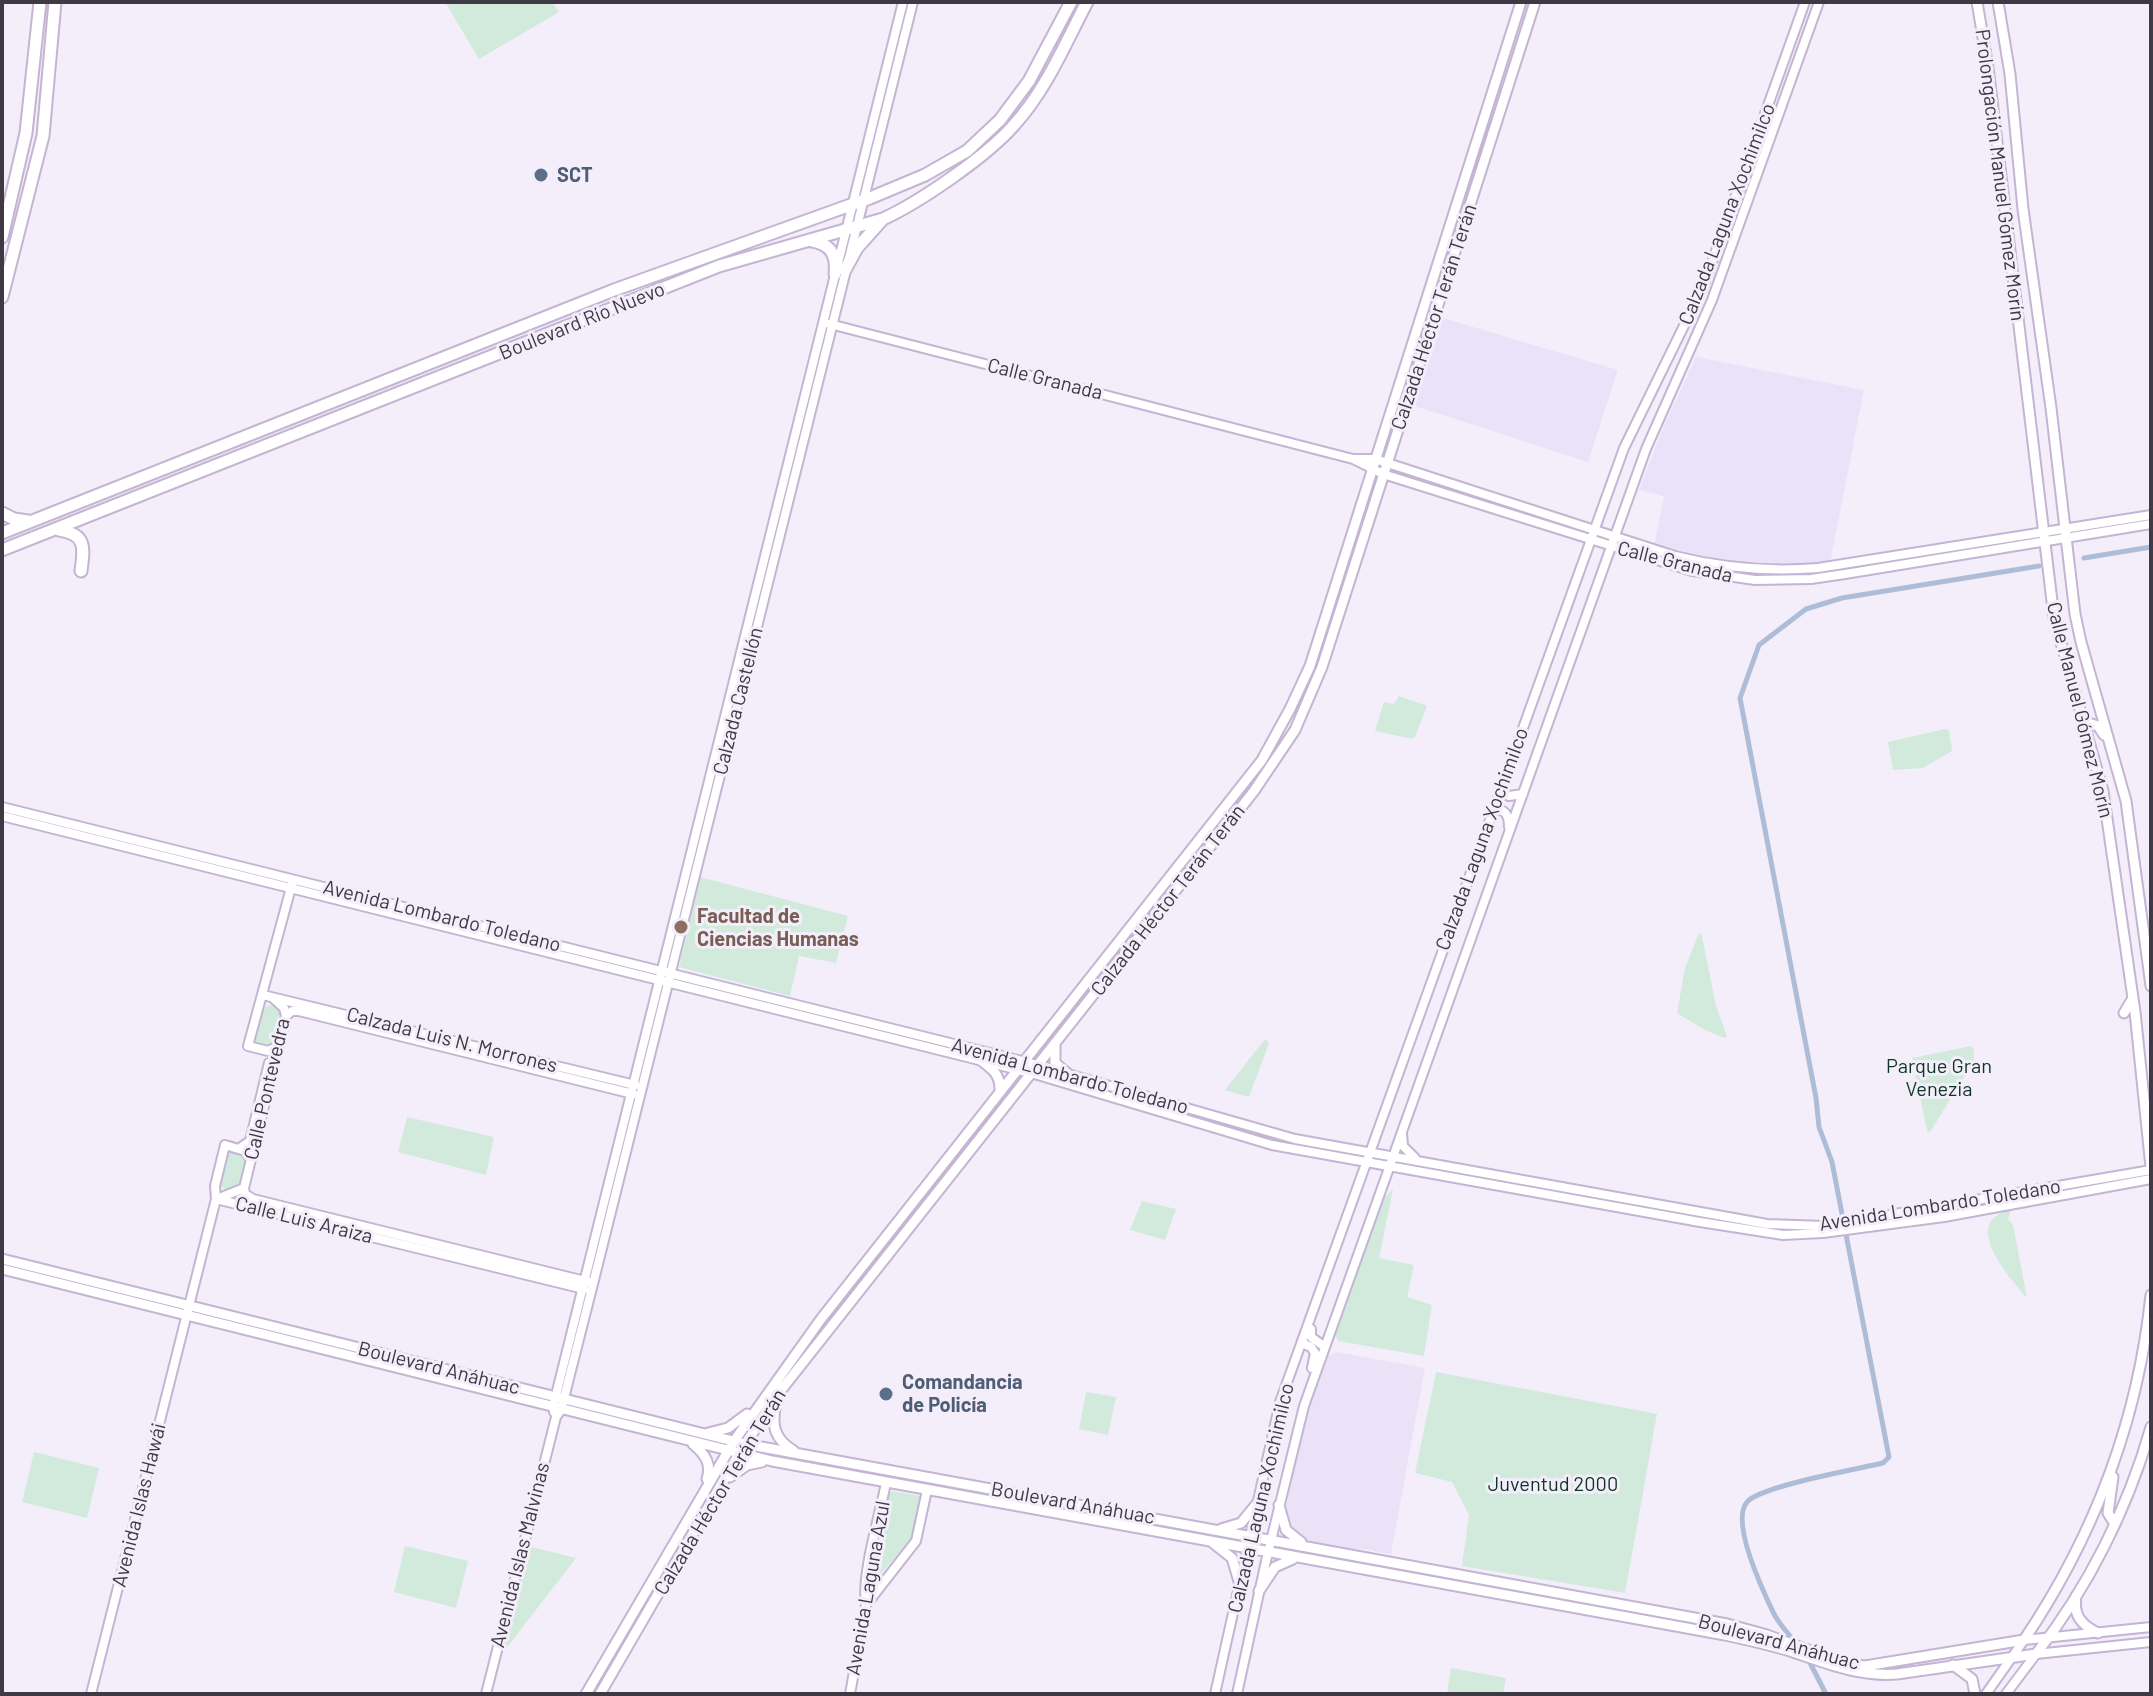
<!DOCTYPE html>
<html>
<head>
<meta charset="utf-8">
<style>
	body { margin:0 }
	#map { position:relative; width:2153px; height:1696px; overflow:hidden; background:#f4eefa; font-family:Barlow,sans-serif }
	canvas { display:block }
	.frame { position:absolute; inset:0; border:4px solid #3e3945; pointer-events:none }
</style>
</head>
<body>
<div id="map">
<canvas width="2153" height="1696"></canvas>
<div class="frame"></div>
</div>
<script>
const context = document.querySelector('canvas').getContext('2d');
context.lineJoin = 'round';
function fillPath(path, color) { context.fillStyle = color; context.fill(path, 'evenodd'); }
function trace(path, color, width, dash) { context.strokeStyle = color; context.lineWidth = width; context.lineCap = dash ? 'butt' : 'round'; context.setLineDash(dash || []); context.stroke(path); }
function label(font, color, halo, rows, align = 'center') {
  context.font = font + ' Barlow,sans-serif'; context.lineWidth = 6; context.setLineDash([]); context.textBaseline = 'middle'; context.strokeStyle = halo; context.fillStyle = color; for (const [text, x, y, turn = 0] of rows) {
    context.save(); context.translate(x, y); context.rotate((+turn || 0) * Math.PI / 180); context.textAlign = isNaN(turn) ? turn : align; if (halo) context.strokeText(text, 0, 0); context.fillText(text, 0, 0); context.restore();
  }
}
fillPath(new Path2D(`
	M 1337,1352 L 1425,1368 L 1391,1554 L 1363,1549 L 1341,1549 L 1305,1541 L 1288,1528 L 1284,1517 L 1304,1422 L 1328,1356 Z`), '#ece2f7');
fillPath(new Path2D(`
	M 1443,318 L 1618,370 L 1588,462 L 1415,406 Z
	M 1696,357 L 1864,390 L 1830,562 L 1778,566 L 1730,562 L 1654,545 L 1664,496 L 1639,490 L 1664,426 Z`), '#e8e3f9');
fillPath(new Path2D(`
	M 445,2 L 552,2 L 559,12 L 479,59 Z
	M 1399,696 L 1427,706 L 1415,737 L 1412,739 L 1375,731 L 1384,702 L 1394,704 Z
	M 1945,729 L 1949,730 L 1952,751 L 1923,768 L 1893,770 L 1888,742 Z
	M 700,877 L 848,916 L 836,963 L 799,956 L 790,996 L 679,967 Z
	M 1699,933 L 1702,936 L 1716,1006 L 1727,1036 L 1725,1038 L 1705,1030 L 1677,1013 L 1685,968 Z
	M 269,1005 L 276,1006 L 283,1012 L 277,1044 L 269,1049 L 259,1047 L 253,1036 L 261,1009 Z
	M 1265,1039 L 1269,1043 L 1249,1097 L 1225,1090 Z
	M 1971,1046 L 1974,1049 L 1973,1063 L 1930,1132 L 1927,1131 L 1912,1058 Z
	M 407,1117 L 494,1137 L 486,1175 L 398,1152 Z
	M 232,1149 L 242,1151 L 248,1162 L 242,1187 L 226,1192 L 218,1181 L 226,1153 Z
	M 1393,1189 L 1379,1258 L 1414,1265 L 1407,1297 L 1432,1305 L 1424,1356 L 1338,1341 L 1335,1334 L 1384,1198 Z
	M 1142,1201 L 1176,1209 L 1165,1240 L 1130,1230 Z
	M 2011,1210 L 2008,1219 L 2013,1225 L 2027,1298 C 2011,1279 1958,1221 2011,1210 Z
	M 1436,1372 L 1657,1414 L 1625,1593 L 1462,1566 L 1469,1515 L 1452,1482 L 1415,1473 Z
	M 1086,1392 L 1116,1397 L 1108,1435 L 1079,1429 Z
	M 34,1452 L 99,1468 L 87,1518 L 22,1502 Z
	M 892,1491 L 920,1496 L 912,1538 L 877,1578 L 889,1494 Z
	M 405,1546 L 468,1561 L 456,1608 L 394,1592 Z
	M 528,1546 L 576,1558 L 498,1659 Z
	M 1451,1668 L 1506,1678 L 1503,1694 L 1447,1694 Z`), '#d1eadc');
trace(new Path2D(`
	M 2084,558 L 2151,547
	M 1795,1642 C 1788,1633 1778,1623 1773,1612 C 1763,1591 1730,1522 1747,1502 C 1761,1486 1858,1469 1883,1463 L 1889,1457 L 1832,1162 L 1819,1127 L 1816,1098 L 1740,698 L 1759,645 L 1806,609 L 1842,598 L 2039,566
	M 1808,1659 L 1826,1694`), '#aebdd7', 5);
const secondary = new Path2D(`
	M 826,323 L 1353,459 L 1375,459 L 1675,556 C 1723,568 1769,572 1818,568 L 2151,515
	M 1353,459 L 1383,474 L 1692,571 L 1755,580 L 1811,579 L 1845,574 L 2151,524
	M 1503,784 L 1504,793 L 1509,796 L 1523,794
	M 2,807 L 1026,1062 L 1295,1139 L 1767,1224 L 1825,1226 L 2151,1170
	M 1492,811 C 1505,807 1509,815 1509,827
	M 2,816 L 1031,1073 L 1272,1145 L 1700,1222 L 1783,1235 L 1823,1233 L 1944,1217 L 2151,1179
	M 263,995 L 635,1085
	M 286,1016 L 292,1011 L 299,1011 L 633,1094
	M 279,1046 L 268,1051 L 248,1046 L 292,884
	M 1402,1133 L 1403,1146 L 1415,1158
	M 240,1148 L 250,1141 L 269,1063
	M 244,1188 L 245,1194 L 253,1199 L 589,1282
	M 244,1188 L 286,1016 L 284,1008 L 274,999
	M 216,1199 L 584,1289
	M 217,1199 L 244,1188
	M 1311,1329 L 1311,1337 L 1325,1347
	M 1302,1343 L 1311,1347 L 1315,1353 L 1312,1368
	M 554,1412 L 553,1407 L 903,2
	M 866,1605 L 916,1541 L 927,1490
	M 91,1694 L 216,1199 L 215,1186 L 225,1145 L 245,1151 L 251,1160
	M 486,1694 L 556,1417 L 561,1410 L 593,1284 L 913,2
	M 850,1694 L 866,1605 C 861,1575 880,1514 886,1483
	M 1215,1694 L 1280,1402 L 1624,448 L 1703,287 L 1805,2
	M 1237,1694 L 1266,1561 L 1304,1406 L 1646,449 L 1712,300 L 1819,2
	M 1986,1694 L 2024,1640 L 2151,1627
	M 2006,1694 L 2036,1654 L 2151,1642`);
const primary = new Path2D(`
	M 1977,2 L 1988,67 L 2054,618 L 2103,791 L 2135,1012 L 2151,1167
	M 1998,2 L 2010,74 L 2023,209 L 2051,408 L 2075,614 L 2081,642 L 2126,801 L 2151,986
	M 2082,721 L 2098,726 L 2104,735
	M 2124,1013 L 2133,998
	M 1055,1044 L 1055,1063 L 1068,1074
	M 979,1059 C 993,1069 1001,1075 1000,1092
	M 2,1259 L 745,1444 L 1727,1624 L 1767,1635 L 1847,1664 L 1865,1666 L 2024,1640 C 2094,1536 2138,1420 2151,1295
	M 2,1269 L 772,1461 L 1725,1635 C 1748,1640 1771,1645 1793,1652 C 1828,1664 1860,1677 1897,1674 L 2036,1654 C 2088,1588 2128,1508 2151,1427
	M 776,1403 C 771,1425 774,1439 794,1451
	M 708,1433 L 728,1428 L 747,1414
	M 693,1444 C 705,1454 712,1464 707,1479
	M 730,1477 L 747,1465 L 762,1462
	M 2113,1477 L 2108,1513 L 2115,1524
	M 1279,1505 L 1286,1530 L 1301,1542
	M 1221,1529 L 1241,1523 L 1259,1501
	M 1213,1543 L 1232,1558 L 1240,1585
	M 1259,1591 L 1275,1567 L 1293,1559
	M 2076,1596 C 2073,1615 2081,1625 2098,1633
	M 1953,1665 L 1972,1679 L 1975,1694
	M 586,1694 L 734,1441 L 821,1319 L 1262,760 L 1290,709 L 1310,666 L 1521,2
	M 600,1694 L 739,1454 L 778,1394 L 1254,791 L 1295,730 L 1322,667 L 1535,2`);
const highway = new Path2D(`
	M 2,237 L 26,133 L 40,2
	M 812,241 C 831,244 837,255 835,274
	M 845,270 L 857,248 L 882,220
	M 2,297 L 43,136 L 55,2
	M 2,513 L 14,519 L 28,521
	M 59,530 C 87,534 84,548 81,571
	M 2,533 L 614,290 L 870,198 L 925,175 L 967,151 L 1000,120 L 1029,81 L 1071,2
	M 2,550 L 719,266 L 883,219 C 920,202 987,156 1014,125 C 1046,90 1065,44 1087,2`);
trace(secondary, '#c3b5d3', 12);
trace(primary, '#c3b5d3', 13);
trace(highway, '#c3b5d3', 15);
trace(secondary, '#fff', 8);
trace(primary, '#fff', 9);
trace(highway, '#fff', 11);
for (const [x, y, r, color] of [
	[541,175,8,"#5c6f8a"],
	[681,927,8,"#8d6e63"],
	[886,1394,8,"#5c6f8a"]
]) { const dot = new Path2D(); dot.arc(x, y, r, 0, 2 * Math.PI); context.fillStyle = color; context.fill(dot); trace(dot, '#f4eefa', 3); }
label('bold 20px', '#4e5e75', '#f4eefa', [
	["SCT",557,175],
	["Comandancia",902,1382],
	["de Policía",902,1405]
], 'left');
label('20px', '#3e3945', '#f4eefa', [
	["Prolongación Manuel Gómez Morín",2000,175,83],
	["Calzada Laguna Xochimilco",1727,214,-69],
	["Calzada Héctor Terán Terán",1434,317,-72],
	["Boulevard Río Nuevo",582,321,-22],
	["Calle Granada",1045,379,14],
	["Calle Granada",1675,562,14],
	["Calzada Castellón",738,701,-76],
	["Calle Manuel Gómez Morín",2080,710,76],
	["Calzada Laguna Xochimilco",1482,839,-70],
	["Calzada Héctor Terán Terán",1168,900,-52],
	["Avenida Lombardo Toledano",442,916,14],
	["Calzada Luis N. Morrones",452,1040,14],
	["Avenida Lombardo Toledano",1070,1076,15],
	["Calle Pontevedra",267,1089,-77],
	["Avenida Lombardo Toledano",1940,1205,-9],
	["Calle Luis Araiza",304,1220,14],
	["Boulevard Anáhuac",439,1368,14],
	["Calzada Héctor Terán Terán",720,1492,-59],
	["Calzada Laguna Xochimilco",1261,1498,-77],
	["Boulevard Anáhuac",1073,1503,10],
	["Avenida Islas Hawái",139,1505,-76],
	["Avenida Islas Malvinas",520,1555,-76],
	["Avenida Laguna Azul",868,1588,-80],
	["Boulevard Anáhuac",1779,1642,15]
]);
label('bold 20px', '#785e54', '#f4eefa', [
	["Facultad de",697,916],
	["Ciencias Humanas",697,939]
], 'left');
label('20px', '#0b3624', '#f4eefa', [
	["Parque Gran",1939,1066],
	["Venezia",1939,1089],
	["Juventud 2000",1553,1484]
]);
</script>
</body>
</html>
